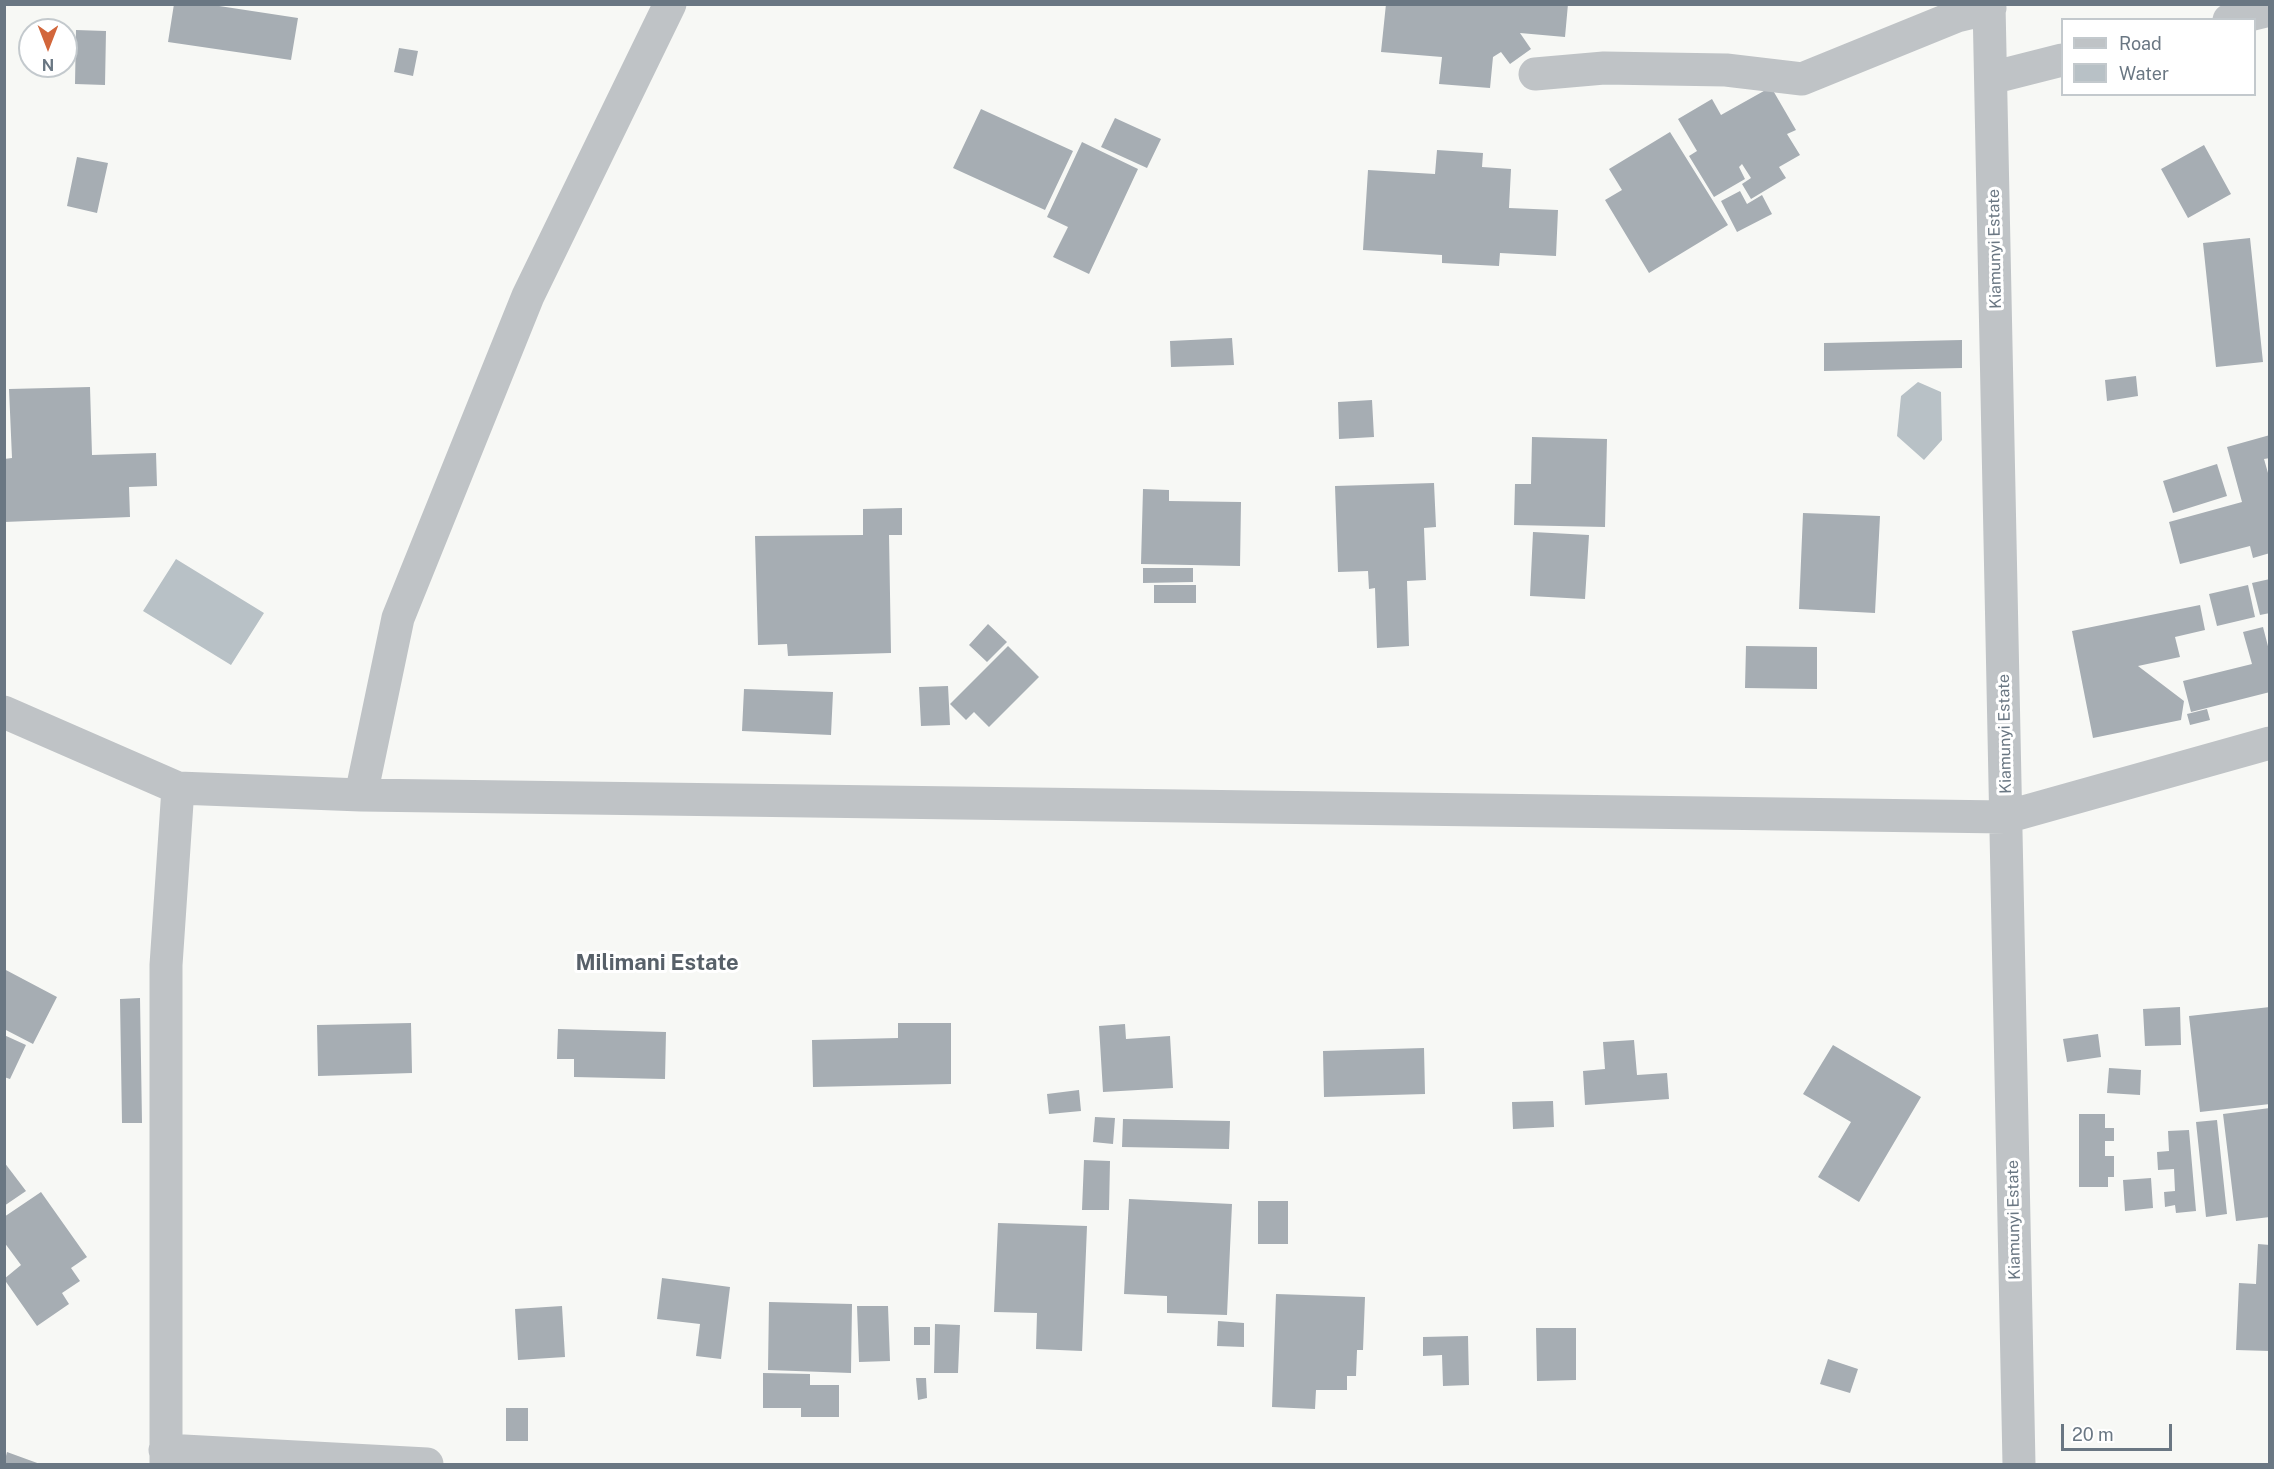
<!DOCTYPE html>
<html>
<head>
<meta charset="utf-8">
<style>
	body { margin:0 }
	#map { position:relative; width:2274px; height:1469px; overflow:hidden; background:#f7f8f5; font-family:"Public Sans",sans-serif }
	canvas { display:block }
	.frame { position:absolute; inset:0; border:6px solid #6a7783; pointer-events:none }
	.legend { position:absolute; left:2061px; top:18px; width:195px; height:78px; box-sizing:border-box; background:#fff; border:2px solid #c3c9cd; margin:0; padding:8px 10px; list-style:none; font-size:18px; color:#6a7783 }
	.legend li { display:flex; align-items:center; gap:12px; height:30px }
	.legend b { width:30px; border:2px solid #c3c9cd }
	.north { position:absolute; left:18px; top:18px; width:60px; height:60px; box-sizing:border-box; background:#fff; border:2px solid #c3c9cd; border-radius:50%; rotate:180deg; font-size:16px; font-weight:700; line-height:24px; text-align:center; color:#6a7783 }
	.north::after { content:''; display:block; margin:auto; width:21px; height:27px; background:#d2663b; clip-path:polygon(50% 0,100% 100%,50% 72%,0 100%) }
	.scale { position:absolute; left:2061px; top:1424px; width:111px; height:27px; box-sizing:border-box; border:3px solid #6a7783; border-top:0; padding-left:8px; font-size:18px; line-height:21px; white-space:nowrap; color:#6a7783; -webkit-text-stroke:4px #fff; paint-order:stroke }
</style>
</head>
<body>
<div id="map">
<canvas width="2274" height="1469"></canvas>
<div class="frame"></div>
<ul class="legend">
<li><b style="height:8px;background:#bfc3c6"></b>Road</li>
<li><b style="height:16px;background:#b8c1c6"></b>Water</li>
</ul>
<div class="north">N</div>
<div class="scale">20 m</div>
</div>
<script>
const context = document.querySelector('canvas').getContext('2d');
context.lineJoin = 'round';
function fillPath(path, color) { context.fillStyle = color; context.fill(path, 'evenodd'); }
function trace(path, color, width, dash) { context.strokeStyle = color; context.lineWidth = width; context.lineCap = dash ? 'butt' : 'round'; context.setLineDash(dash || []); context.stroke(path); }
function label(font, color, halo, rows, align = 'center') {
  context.font = font + ' "Public Sans",sans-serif'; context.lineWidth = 6; context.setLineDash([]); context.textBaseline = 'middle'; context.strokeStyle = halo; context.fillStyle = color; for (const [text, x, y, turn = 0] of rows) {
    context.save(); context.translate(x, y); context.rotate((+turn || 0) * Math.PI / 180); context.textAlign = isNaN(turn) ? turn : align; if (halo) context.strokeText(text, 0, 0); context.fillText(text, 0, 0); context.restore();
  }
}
fillPath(new Path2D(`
	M 1918,382 L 1941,392 L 1942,440 L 1924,460 L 1897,436 L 1901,396 Z
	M 176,559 L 264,613 L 231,665 L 143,611 Z`), '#b8c1c6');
fillPath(new Path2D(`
	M 174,4 L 206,4 L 298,18 L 291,60 L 168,42 Z
	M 1386,4 L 1568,4 L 1565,37 L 1520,33 L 1531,49 L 1510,64 L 1501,52 L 1493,57 L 1490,88 L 1439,84 L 1442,57 L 1381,52 Z
	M 76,30 L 106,31 L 105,85 L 75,84 Z
	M 399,48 L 418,51 L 413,76 L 394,72 Z
	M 1771,87 L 1796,130 L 1787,134 L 1800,155 L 1779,167 L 1786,178 L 1751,199 L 1742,184 L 1751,178 L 1742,164 L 1739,167 L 1745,179 L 1714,197 L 1689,156 L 1697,151 L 1678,119 L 1712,99 L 1721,115 Z
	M 981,109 L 1073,151 L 1045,210 L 953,168 Z
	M 1115,118 L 1161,139 L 1147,168 L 1101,147 Z
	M 1670,132 L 1728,225 L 1649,273 L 1605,200 L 1622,190 L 1609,169 Z
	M 1082,142 L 1138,169 L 1089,274 L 1053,257 L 1068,227 L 1047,217 Z
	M 2204,145 L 2231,194 L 2188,218 L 2161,169 Z
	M 1437,150 L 1483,153 L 1482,167 L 1511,169 L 1509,208 L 1558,210 L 1556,256 L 1500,253 L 1499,266 L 1442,263 L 1442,255 L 1363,250 L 1368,170 L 1435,174 Z
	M 77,157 L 108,163 L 97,213 L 67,206 Z
	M 1740,191 L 1747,204 L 1762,195 L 1772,214 L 1737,232 L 1721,201 Z
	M 2250,238 L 2263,362 L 2216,367 L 2203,243 Z
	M 1232,338 L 1234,365 L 1171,367 L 1170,341 Z
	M 1962,340 L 1962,368 L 1824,371 L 1824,343 Z
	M 2136,376 L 2138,396 L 2107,401 L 2105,380 Z
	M 90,387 L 92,455 L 156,453 L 157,486 L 129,487 L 130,517 L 4,522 L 4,459 L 12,458 L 9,389 Z
	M 1372,400 L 1374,437 L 1339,439 L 1338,402 Z
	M 2270,435 L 2270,458 L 2264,459 L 2270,480 L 2270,553 L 2253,558 L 2250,546 L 2180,564 L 2169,522 L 2242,502 L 2227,447 Z
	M 1532,437 L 1607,439 L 1605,527 L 1514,525 L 1515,484 L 1531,484 Z
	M 2217,464 L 2227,496 L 2173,513 L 2163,481 Z
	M 1434,483 L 1436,527 L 1424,528 L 1426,580 L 1407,581 L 1409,646 L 1377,648 L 1375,588 L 1369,589 L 1368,571 L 1338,572 L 1335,486 Z
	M 1143,489 L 1169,490 L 1169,501 L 1241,502 L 1240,566 L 1141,564 Z
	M 902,508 L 902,535 L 889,535 L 891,653 L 788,656 L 787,644 L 758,645 L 755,536 L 863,535 L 863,509 Z
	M 1803,513 L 1880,516 L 1875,613 L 1799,609 Z
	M 1533,532 L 1589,535 L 1585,599 L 1530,596 Z
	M 1143,568 L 1193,568 L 1193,582 L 1143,583 Z
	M 2270,579 L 2270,613 L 2260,615 L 2252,583 Z
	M 1154,585 L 1196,585 L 1196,603 L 1154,603 Z
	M 2248,585 L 2255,617 L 2217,626 L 2209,594 Z
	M 2200,605 L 2205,630 L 2175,637 L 2180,657 L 2138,666 L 2184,701 L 2181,720 L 2093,738 L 2072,631 Z
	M 988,624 L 1007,642 L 987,662 L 969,645 Z
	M 2263,627 L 2270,654 L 2270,692 L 2191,712 L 2183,681 L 2252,664 L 2243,632 Z
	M 1008,646 L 1039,677 L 989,727 L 974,712 L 966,720 L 950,704 Z
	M 1746,646 L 1817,647 L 1817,689 L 1745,688 Z
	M 948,686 L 950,725 L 921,726 L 919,687 Z
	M 744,689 L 833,692 L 831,735 L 742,731 Z
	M 2207,709 L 2210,720 L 2190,725 L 2187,714 Z
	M 4,969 L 57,997 L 33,1044 L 4,1029 Z
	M 140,998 L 142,1123 L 122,1123 L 120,999 Z
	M 2180,1007 L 2181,1045 L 2145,1046 L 2143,1009 Z
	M 2270,1007 L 2270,1104 L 2200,1112 L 2189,1016 Z
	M 411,1023 L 412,1073 L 318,1076 L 317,1025 Z
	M 898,1023 L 951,1023 L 951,1084 L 813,1087 L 812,1040 L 898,1038 Z
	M 1125,1024 L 1126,1039 L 1170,1036 L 1173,1088 L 1103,1092 L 1099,1026 Z
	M 558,1029 L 666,1032 L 665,1079 L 574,1077 L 574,1059 L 557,1059 Z
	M 2098,1034 L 2101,1057 L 2067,1062 L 2063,1039 Z
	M 4,1035 L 26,1045 L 10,1079 L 4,1077 Z
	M 1634,1040 L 1637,1075 L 1667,1073 L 1669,1099 L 1585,1105 L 1583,1071 L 1605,1069 L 1603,1042 Z
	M 1833,1045 L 1921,1097 L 1859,1202 L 1818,1177 L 1851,1122 L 1803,1094 Z
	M 1424,1048 L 1425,1094 L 1324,1097 L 1323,1051 Z
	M 2109,1068 L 2141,1070 L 2140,1095 L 2107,1093 Z
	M 1079,1090 L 1081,1111 L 1049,1114 L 1047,1094 Z
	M 1553,1101 L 1554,1127 L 1513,1129 L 1512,1102 Z
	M 2270,1108 L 2270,1217 L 2236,1221 L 2223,1114 Z
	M 2079,1114 L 2105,1114 L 2105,1128 L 2114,1128 L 2114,1141 L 2105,1141 L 2105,1156 L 2114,1156 L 2114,1177 L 2108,1177 L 2108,1187 L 2079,1187 Z
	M 1095,1117 L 1115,1118 L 1113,1144 L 1093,1142 Z
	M 1123,1119 L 1230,1121 L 1229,1149 L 1122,1147 Z
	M 2217,1120 L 2227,1214 L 2206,1217 L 2196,1122 Z
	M 2189,1130 L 2196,1211 L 2176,1213 L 2175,1205 L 2165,1207 L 2164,1192 L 2175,1191 L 2174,1169 L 2158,1170 L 2157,1152 L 2169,1151 L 2168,1131 Z
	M 1084,1160 L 1110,1161 L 1109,1210 L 1082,1210 Z
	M 4,1162 L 26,1191 L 4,1206 Z
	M 2151,1178 L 2153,1208 L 2125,1211 L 2123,1180 Z
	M 41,1192 L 87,1257 L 71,1268 L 80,1281 L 62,1293 L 69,1304 L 37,1326 L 4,1279 L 21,1265 L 4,1242 L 4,1217 Z
	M 1129,1199 L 1232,1204 L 1227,1315 L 1167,1313 L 1167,1296 L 1124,1294 Z
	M 1258,1201 L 1288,1201 L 1288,1244 L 1258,1244 Z
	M 998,1223 L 1087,1226 L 1082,1351 L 1036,1349 L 1037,1313 L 994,1312 Z
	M 2258,1244 L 2270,1245 L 2270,1351 L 2236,1350 L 2239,1283 L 2256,1284 Z
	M 662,1278 L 730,1287 L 721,1359 L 696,1356 L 700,1324 L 657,1319 Z
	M 1276,1294 L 1365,1297 L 1363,1350 L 1357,1350 L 1356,1376 L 1347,1376 L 1347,1390 L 1316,1390 L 1315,1409 L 1272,1407 Z
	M 769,1302 L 852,1304 L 851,1373 L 768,1370 Z
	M 562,1306 L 565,1357 L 518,1360 L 515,1309 Z
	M 857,1306 L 888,1306 L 890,1361 L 859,1362 Z
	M 1218,1321 L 1244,1323 L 1244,1347 L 1217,1346 Z
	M 935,1324 L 960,1325 L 958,1373 L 934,1373 Z
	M 914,1327 L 930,1327 L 930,1345 L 914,1345 Z
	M 1536,1328 L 1576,1328 L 1576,1380 L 1537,1381 Z
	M 1468,1336 L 1469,1385 L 1443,1386 L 1442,1355 L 1423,1356 L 1423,1337 Z
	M 1828,1359 L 1858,1369 L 1850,1393 L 1820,1384 Z
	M 763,1373 L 810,1374 L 810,1385 L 839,1385 L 839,1417 L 801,1417 L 801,1408 L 763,1408 Z
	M 916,1378 L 926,1378 L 927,1398 L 918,1400 Z
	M 506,1408 L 528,1408 L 528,1441 L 506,1441 Z
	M 7,1452 L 40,1464 L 4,1464 Z`), '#a6adb3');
trace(new Path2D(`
	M 1989,4 L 2019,1464
	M 2229,20 L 2270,10
	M 1535,74 L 1604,68 L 1726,70 L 1802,79 L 1957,16 L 1990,8
	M 1991,78 L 2062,60
	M 4,712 L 178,788 L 361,795 L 2006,817 L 2270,743
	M 361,795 L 398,618 L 528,296 L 670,4
	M 165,1450 L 427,1464
	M 166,1464 L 166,965 L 178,788`), '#bfc3c6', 33);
label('16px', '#6a7783', '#fff', [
	["Kiamunyi Estate",1995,249,-91],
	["Kiamunyi Estate",2005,734,-91],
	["Kiamunyi Estate",2014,1220,-91]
]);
label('bold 22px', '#576069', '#fff', [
	["Milimani Estate",657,963]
]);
</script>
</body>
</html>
